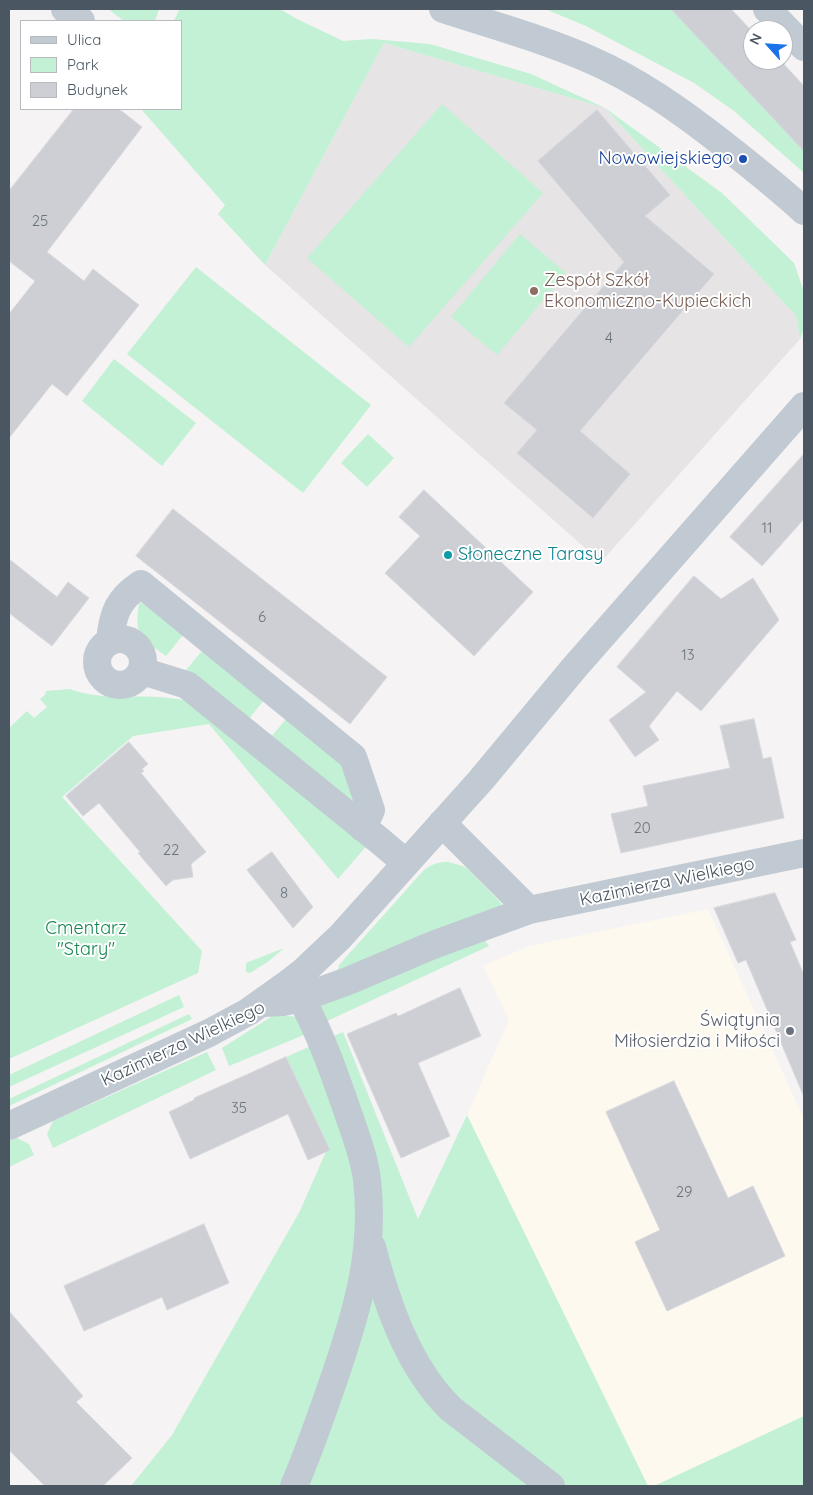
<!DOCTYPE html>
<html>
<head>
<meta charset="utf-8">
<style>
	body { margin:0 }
	#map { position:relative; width:813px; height:1495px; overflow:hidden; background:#f5f3f3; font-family:Quicksand,sans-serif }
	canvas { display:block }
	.frame { position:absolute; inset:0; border:10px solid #4a5661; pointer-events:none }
	.legend { position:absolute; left:20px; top:20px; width:162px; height:90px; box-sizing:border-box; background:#fff; border:1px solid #b7bbc0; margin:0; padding:6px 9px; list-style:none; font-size:15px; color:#4a5661 }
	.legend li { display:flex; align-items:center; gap:10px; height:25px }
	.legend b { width:25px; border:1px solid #b7bbc0 }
	.north { position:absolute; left:743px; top:20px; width:50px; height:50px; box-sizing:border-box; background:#fff; border:1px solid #b7bbc0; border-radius:50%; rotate:296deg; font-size:14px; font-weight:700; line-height:20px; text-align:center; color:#4a5661 }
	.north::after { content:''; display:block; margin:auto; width:18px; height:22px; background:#1a73e8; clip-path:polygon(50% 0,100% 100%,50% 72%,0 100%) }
</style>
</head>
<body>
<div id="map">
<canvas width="813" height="1495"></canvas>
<div class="frame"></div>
<ul class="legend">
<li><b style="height:6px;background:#c1cad2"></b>Ulica</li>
<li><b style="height:14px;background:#c3f1d5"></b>Park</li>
<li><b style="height:14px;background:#cdcfd5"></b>Budynek</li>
</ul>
<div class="north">N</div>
</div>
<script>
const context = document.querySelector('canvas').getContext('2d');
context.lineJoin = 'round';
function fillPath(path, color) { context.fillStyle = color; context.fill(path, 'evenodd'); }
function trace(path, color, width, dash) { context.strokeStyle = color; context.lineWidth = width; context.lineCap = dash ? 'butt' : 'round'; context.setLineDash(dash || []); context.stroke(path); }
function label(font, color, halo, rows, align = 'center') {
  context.font = font + ' Quicksand,sans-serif'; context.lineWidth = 4; context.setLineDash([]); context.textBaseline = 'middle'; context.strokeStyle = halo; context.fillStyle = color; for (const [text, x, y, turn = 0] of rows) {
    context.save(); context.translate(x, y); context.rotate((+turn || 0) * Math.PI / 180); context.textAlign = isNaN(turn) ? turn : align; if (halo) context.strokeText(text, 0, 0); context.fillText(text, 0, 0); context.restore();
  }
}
fillPath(new Path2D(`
	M 708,909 L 804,1119 L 804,1416 L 654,1486 L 648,1486 L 467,1115 L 509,1020 L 483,966 L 529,946 Z`), '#fdf9ef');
fillPath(new Path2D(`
	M 384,43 L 605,108 L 796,316 L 800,339 L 601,562 L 265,265 Z`), '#e6e4e5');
fillPath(new Path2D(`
	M 108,9 L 159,9 L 155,21 L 124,21 Z
	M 173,9 L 280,9 L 297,19 L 343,41 L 372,39 L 430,44 L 531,74 L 605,108 L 722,193 L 794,263 L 804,292 L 804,328 L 800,339 L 796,316 L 605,108 L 384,43 L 265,265 L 218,214 L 225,205 L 141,109 L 181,109 L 181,21 L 174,21 L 179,10 Z
	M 545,9 L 671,9 L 804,150 L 804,173 L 734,111 L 694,83 L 586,26 Z
	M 442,104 L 543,193 L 409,347 L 307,258 Z
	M 520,234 L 566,273 L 497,355 L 451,317 Z
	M 196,267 L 371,405 L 303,493 L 127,354 Z
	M 114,359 L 196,423 L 162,466 L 82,401 Z
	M 368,434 L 394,458 L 367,487 L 341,463 Z
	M 139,603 L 142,603 L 183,635 L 166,656 C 141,637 134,638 139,603 Z
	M 202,651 L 264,700 L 248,720 L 186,670 Z
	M 70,689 C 98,700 127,695 157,697 C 166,697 175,699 184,700 L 369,843 L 338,879 L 209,724 L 133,736 L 62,797 L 202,951 L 198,973 L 9,1059 L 9,728 L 27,711 L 34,718 L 47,707 L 40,699 L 45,695 L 46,691 Z
	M 287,718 L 343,763 L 357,805 L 271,737 Z
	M 448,862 L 463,866 L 469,870 L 501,903 L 502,907 L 338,970 L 339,965 L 423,871 C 431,864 438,862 448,862 Z
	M 482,936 L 489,946 L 325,1022 L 320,1004 Z
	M 284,948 L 269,961 L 250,973 L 246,972 L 246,963 Z
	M 179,995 L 184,1007 L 9,1087 L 9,1075 Z
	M 189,1014 L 192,1019 L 9,1106 L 9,1099 Z
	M 274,1015 L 299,1017 L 306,1034 L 229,1066 L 222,1048 Z
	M 343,1032 L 418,1219 L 467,1115 L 648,1486 L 131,1486 L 172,1435 L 300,1211 L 328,1147 L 286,1057 Z
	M 207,1052 L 216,1070 L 53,1148 L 47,1134 L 53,1121 Z
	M 17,1138 L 29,1144 L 34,1155 L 9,1167 L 9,1141 Z
	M 804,1416 L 804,1486 L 654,1486 Z`), '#c3f1d5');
const building = new Path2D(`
	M 671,9 L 731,9 L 753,32 L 753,60 L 780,60 L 804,86 L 804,151 Z
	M 74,109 L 119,109 L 142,127 L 47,252 L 84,281 L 93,269 L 139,305 L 67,396 L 52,384 L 9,438 L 9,314 L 35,281 L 9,261 L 9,191 Z
	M 597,110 L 670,195 L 645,216 L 714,274 L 580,431 L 630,474 L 593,518 L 517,453 L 537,430 L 504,403 L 624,262 L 538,161 Z
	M 804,454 L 804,519 L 762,566 L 730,537 Z
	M 424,490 L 533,592 L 474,656 L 385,573 L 420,536 L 399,517 Z
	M 173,509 L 387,677 L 350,724 L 136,556 Z
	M 9,559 L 57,597 L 68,582 L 89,598 L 52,646 L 9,613 Z
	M 694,576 L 721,599 L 753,578 L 779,620 L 701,711 L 677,691 L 649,726 L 659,740 L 635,757 L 609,720 L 646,692 L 617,667 Z
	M 754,719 L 763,759 L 771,757 L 784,818 L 621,853 L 611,814 L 648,806 L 643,786 L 730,768 L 720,726 Z
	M 129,742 L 148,764 L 142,769 L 144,771 L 141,773 L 206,852 L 191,864 L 193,877 L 173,880 L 166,886 L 138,853 L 140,852 L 99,803 L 83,816 L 66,796 Z
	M 272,852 L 313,907 L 293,928 L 247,870 Z
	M 775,893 L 796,940 L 790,942 L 804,975 L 804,1097 L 746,960 L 738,963 L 714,908 Z
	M 460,988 L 481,1036 L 418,1063 L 450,1136 L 401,1158 L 347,1034 L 396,1013 L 398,1016 Z
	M 286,1057 L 330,1150 L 308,1160 L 288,1114 L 190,1159 L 169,1112 L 194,1100 L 194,1098 L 246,1075 Z
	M 674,1081 L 728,1198 L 753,1186 L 785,1256 L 667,1311 L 635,1242 L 660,1230 L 606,1112 Z
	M 204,1224 L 229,1283 L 167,1310 L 162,1297 L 84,1331 L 64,1286 Z
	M 9,1311 L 83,1396 L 76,1402 L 132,1458 L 103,1486 L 45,1486 L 9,1450 Z`);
fillPath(building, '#cdcfd5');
trace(building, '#d7d9de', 1);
trace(new Path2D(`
	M 65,9 L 81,21
	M 443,9 C 492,25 543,39 591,60 C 639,81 681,111 722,143 C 750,165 778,187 804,211
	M 767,9 L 804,47
	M97 662a23 23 0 1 1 46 0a23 23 0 1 1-46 0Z
	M 110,640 C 113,613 118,599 141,584 L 353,757 L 371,810 L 363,828
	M 142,671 L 187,685 L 380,841 L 406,863
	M 442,823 L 529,910
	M 264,1003 L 283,1002 L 301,998 L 348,981 L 433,945 L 529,910 L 804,853
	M 9,1126 L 209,1033 L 248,1012 L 286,985 L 304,971 L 340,937 L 481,780 L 574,668 L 804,406
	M 372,1247 C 387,1304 408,1367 451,1409 L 551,1486
	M 294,1486 C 310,1449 323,1411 336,1373 C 358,1308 375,1249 367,1180 C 364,1155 354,1131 346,1107 C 333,1070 320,1033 301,998`), '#c1cad2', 28);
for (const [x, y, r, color] of [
	[743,159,5,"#1a4fb4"],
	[534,291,5,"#8d6e63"],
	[448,555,5,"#0f9aa8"],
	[790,1031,5,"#6b7280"]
]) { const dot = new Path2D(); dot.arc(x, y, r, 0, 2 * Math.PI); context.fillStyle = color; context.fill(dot); trace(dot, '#fff', 2); }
label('15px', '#6b747e', null, [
	["25",40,221],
	["4",609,338],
	["11",767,528],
	["6",262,617],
	["13",688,655],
	["20",642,828],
	["22",171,850],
	["8",284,893],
	["35",239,1108],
	["29",684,1192]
]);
label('18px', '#164399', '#fff', [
	["Nowowiejskiego",733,159]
], 'right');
label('18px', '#785e54', '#fff', [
	["Zespół Szkół",544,281],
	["Ekonomiczno-Kupieckich",544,302]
], 'left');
label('18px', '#0d838f', '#fff', [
	["Słoneczne Tarasy",458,555]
], 'left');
label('18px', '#4a5661', '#fff', [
	["Kazimierza Wielkiego",667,882,-12],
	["Kazimierza Wielkiego",183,1044,-25]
]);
label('18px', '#17864f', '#fff', [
	["Cmentarz",86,929],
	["\"Stary\"",86,950]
]);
label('18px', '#5b616d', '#fff', [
	["Świątynia",780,1021],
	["Miłosierdzia i Miłości",780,1042]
], 'right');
</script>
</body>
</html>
